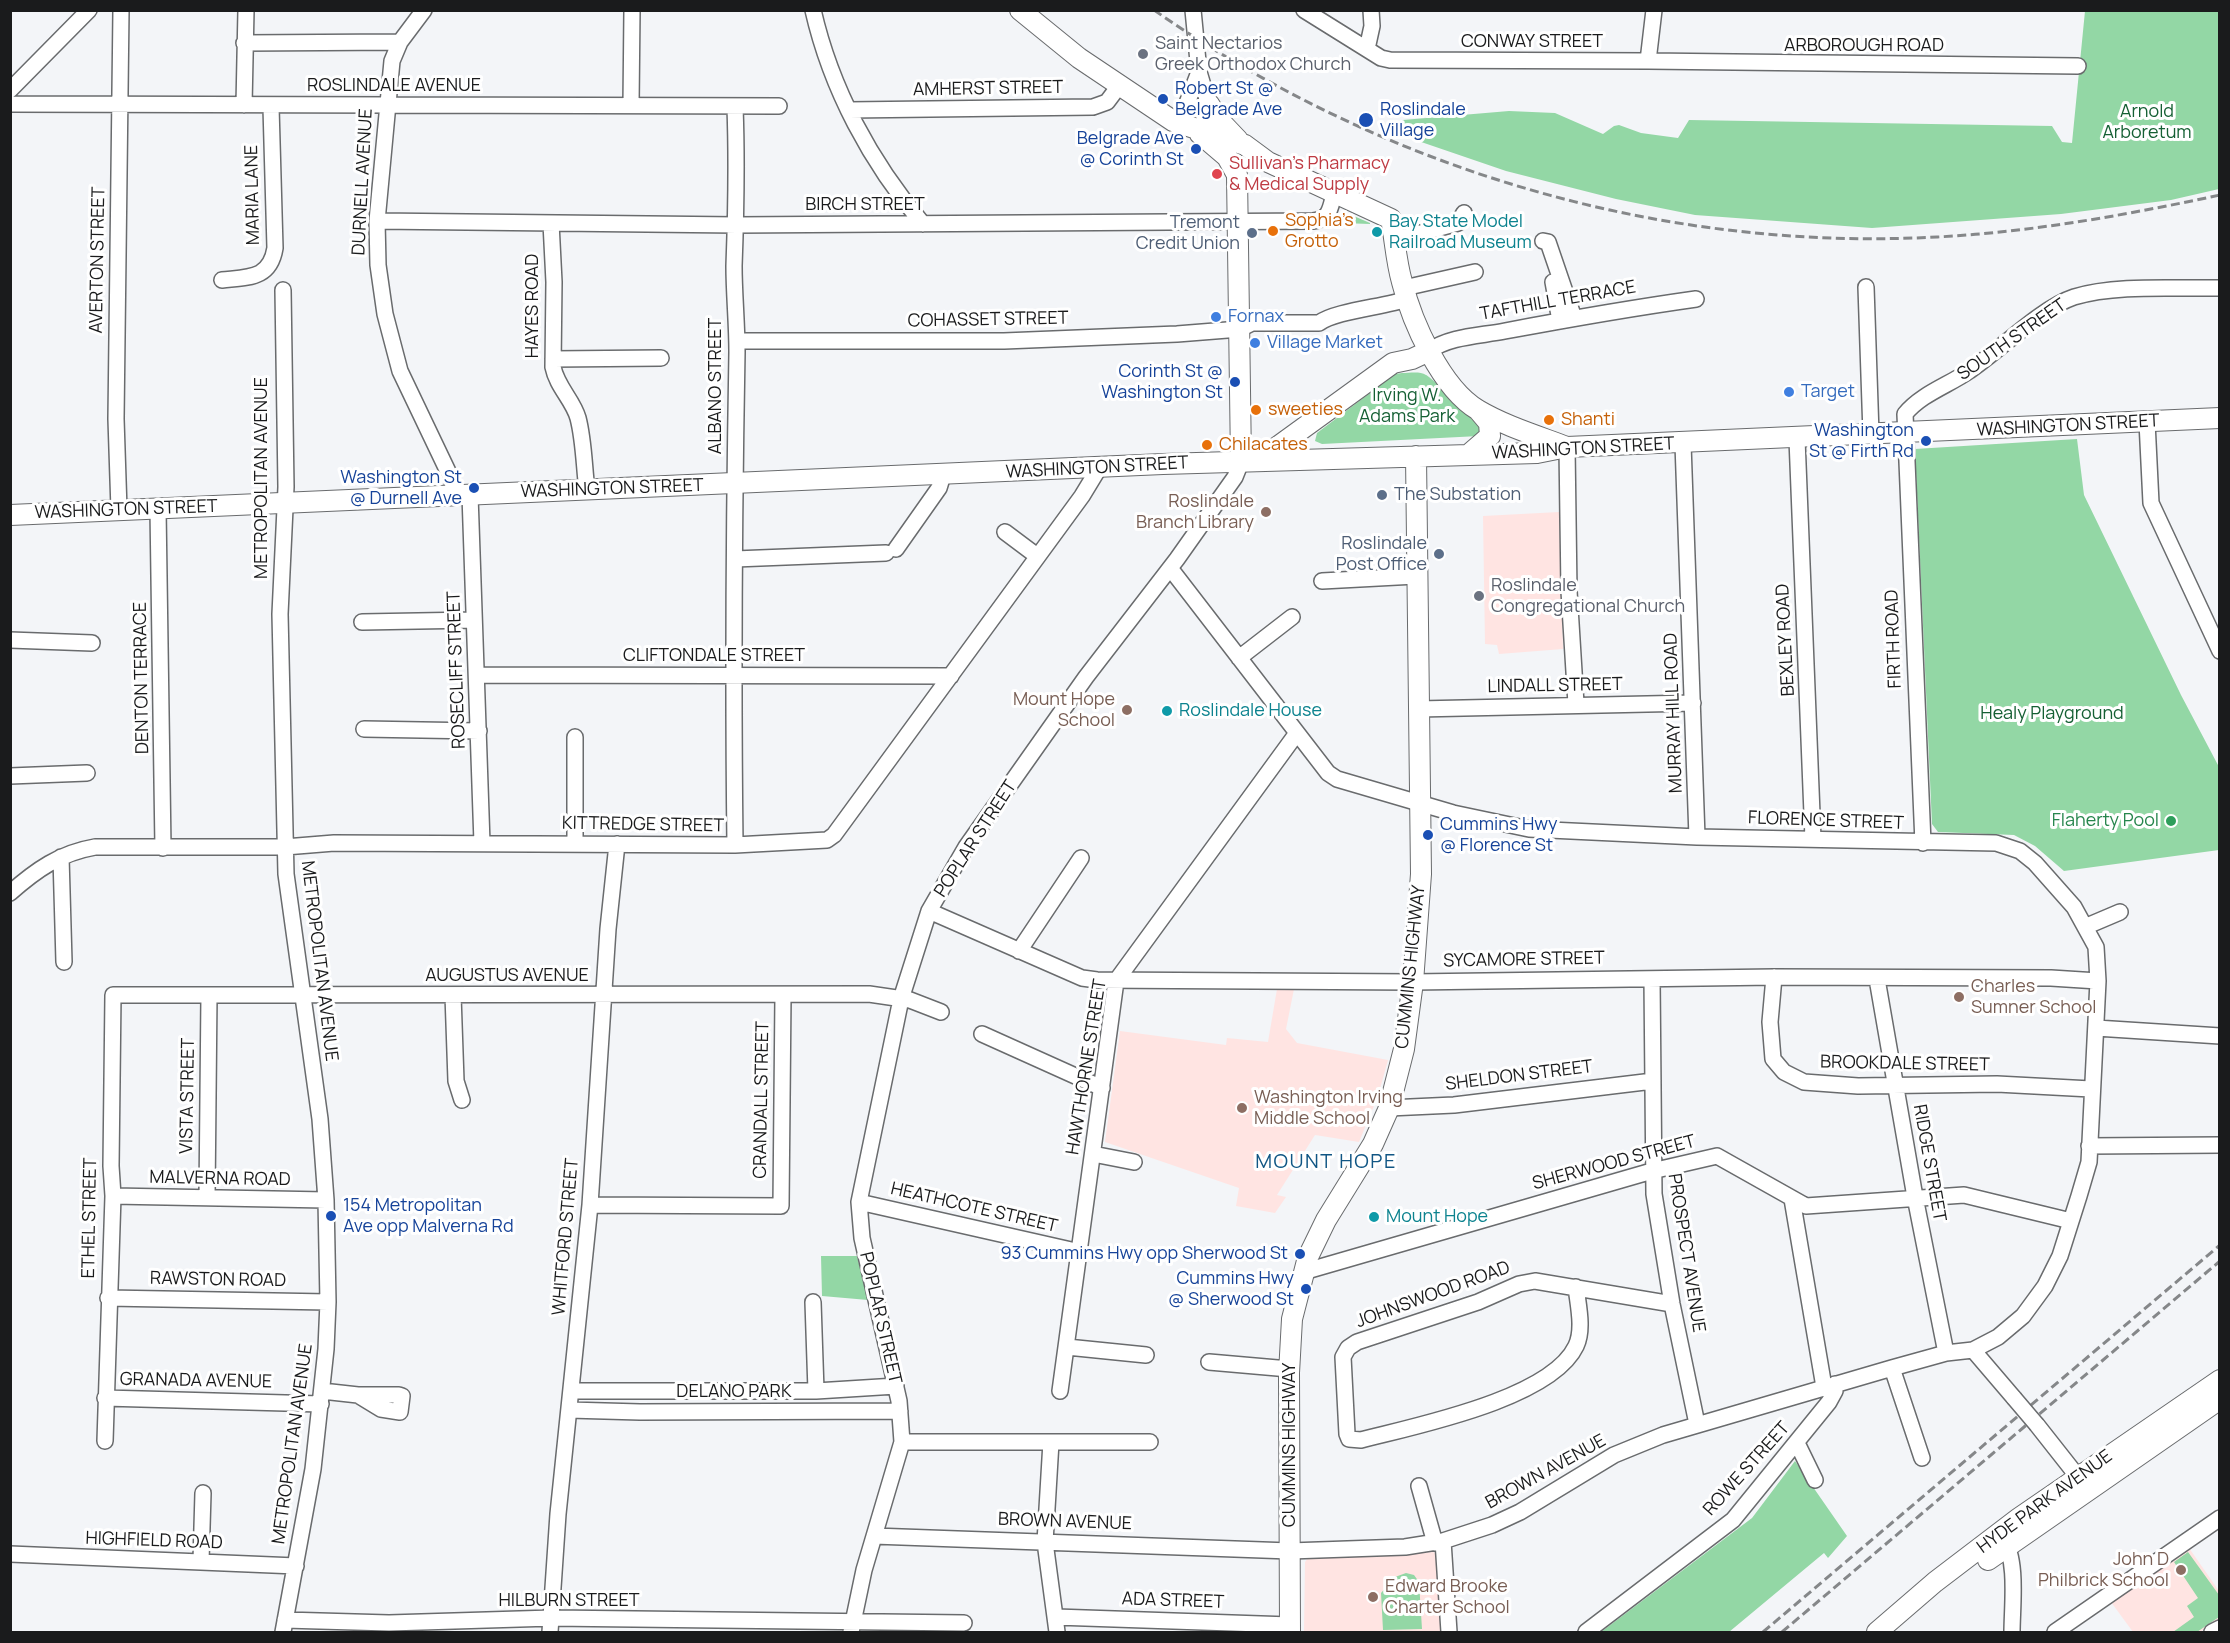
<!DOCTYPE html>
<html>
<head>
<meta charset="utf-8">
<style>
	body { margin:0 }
	#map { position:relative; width:2230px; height:1643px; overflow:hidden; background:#f3f5f8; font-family:Manrope,sans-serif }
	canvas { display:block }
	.frame { position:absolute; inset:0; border:12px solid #1a1b1c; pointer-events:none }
</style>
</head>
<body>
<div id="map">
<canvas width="2230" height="1643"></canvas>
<div class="frame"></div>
</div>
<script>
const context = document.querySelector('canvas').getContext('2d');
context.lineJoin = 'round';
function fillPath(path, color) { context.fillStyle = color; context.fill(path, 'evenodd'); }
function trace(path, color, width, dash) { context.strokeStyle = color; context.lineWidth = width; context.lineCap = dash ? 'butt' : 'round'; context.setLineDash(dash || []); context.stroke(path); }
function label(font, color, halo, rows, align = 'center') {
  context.font = font + ' Manrope,sans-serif'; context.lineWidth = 6; context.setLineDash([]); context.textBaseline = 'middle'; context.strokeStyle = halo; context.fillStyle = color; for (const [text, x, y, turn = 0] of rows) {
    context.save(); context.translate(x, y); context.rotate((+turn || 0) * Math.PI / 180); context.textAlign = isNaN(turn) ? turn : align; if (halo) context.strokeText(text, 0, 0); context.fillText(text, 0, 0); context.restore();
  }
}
fillPath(new Path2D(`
	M 1559,512 L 1563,649 L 1499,654 L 1497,645 L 1485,644 L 1483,516 Z
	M 1277,989 L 1294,989 L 1286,1029 L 1297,1043 L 1388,1060 L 1378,1096 L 1359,1142 L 1315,1135 L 1277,1195 L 1286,1197 L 1275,1213 L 1236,1206 L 1239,1188 L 1105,1142 L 1120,1031 L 1226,1045 L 1227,1038 L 1268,1042 Z
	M 2189,1548 L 2219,1591 L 2219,1619 L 2200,1632 L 2133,1632 L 2111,1602 Z
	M 1433,1552 L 1438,1554 L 1444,1632 L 1304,1632 L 1305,1562 L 1308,1558 Z`), '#ffe4e2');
fillPath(new Path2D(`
	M 2085,11 L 2219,11 L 2219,189 L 2171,200 L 2061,214 L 1872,228 L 1695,215 L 1616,199 L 1506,171 L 1389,131 L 1391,121 L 1509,111 L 1555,113 L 1603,134 L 1614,126 L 1619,125 L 1641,133 L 1678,138 L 1689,120 L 2052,126 L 2062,142 L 2072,143 Z
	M 1342,211 L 1370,223 L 1370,224 L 1341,223 L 1339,218 Z
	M 1402,373 C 1410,373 1420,371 1426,375 C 1432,377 1478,424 1481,430 L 1479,436 L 1322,444 L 1315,441 L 1317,433 L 1395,374 Z
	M 2077,439 L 2084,495 L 2181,695 L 2219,767 L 2219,850 L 2064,871 L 2035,846 L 2014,835 L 1938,832 L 1932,824 L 1915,449 Z
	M 821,1256 L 857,1256 L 868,1300 L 822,1296 Z
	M 1795,1461 L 1847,1536 L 1828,1558 L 1824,1553 L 1729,1632 L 1601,1632 L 1752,1518 Z
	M 2188,1552 L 2219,1595 L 2219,1617 L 2197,1632 L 2173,1632 L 2194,1617 L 2187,1606 L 2198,1598 L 2174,1562 Z
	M 1406,1573 L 1414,1575 L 1419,1582 L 1422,1629 L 1383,1630 L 1381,1593 L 1395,1577 Z`), '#93d7a5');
const minor = new Path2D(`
	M 424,10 L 400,42 L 392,61 L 377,221 L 378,265 L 385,314 L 400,371 L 452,480 L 454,495
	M 813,10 C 831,89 871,163 923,224
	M 1193,10 L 1199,72 L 1210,109 L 1208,117 L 1196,130
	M 1304,10 L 1381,58 L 1390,60 L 1648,61 L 1654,10
	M 244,43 L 400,42
	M 1367,49 L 1372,26 L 1371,10
	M 1648,61 L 2078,66
	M 10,90 L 89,10
	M 10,104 L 779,106
	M 244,105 L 246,10
	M 631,105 L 632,10
	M 735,107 C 737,160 736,213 734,266 C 734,294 737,323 737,352 C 734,516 733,681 735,845
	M 849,110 L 1093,107 L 1107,102 L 1119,86
	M 1179,124 L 1199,72
	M 377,221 L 737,225 L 1313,221 C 1330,219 1330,209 1334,194
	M 551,223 L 554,282 L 553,367 C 557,387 573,400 578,418 C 584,441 584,467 587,490
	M 1395,240 L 1458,223 L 1464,213
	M 1543,241 L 1548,242 L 1574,318
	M 222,280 C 249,277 270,279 275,248 L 271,107
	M 1553,282 L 1560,321
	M 1866,287 L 1871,434
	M 1404,288 L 1475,272
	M 737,341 L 1004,341 L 1177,334 L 1240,329 L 1252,323 L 1319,323 C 1335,311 1384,307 1407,299
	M 1429,351 C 1450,336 1480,336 1505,331 C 1569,319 1632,308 1696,299
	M 553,359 L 661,358
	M 2147,422 L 2151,503 L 2220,651
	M 1797,439 L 1813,839
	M 1683,444 L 1697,837
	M 1567,447 L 1569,591 L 1576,704
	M 470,495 L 482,843
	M 158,509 L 163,848
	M 119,510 L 116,419 L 121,10
	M 1005,532 L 1037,556
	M 896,549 L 939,488 L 943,475
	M 735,559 L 886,553
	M 1322,581 L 1416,576
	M 362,622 L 474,620
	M 10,640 L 92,643
	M 1239,658 L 1292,617
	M 477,675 L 951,676
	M 1418,709 L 1693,703
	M 364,729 L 479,731
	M 575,737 L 575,843
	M 10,776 L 87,773
	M 1923,843 L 1905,414 C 1921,394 1949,385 1969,371 C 1999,351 2041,308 2074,297 C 2116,284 2175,289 2220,288
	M 61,857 L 64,962
	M 10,893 C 36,870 60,853 95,847 L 285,847 L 334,843 L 735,845 L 827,840 L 834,835 L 1082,496 L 1099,468
	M 929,911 L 1082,978 L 1097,980 L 1413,982 L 1774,977 L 2051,978 L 2098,981
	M 2087,926 L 2120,912
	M 1019,951 L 1081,858
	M 1774,977 L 1770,1022 L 1773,1059 L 1784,1072 L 1804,1082 L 1858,1086 L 1997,1084 L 2091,1089
	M 1652,979 L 1654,1194 L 1672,1304 L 1697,1424
	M 1877,979 L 1915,1197 L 1946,1353
	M 453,995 L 456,1081 L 462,1100
	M 2096,1028 L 2220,1036
	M 982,1034 L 1102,1088
	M 1389,1108 L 1454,1105 L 1653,1081
	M 2089,1146 L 2220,1145
	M 1093,1154 L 1134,1162
	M 113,1196 L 326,1200
	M 207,1197 L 209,995
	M 1792,1199 L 1824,1387
	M 859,1202 L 1080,1252
	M 590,1205 L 781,1206 L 783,995
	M 1303,1272 L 1652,1171 L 1717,1156 L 1806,1206 L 1964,1195 L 2071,1221
	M 1576,1287 C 1578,1305 1584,1329 1576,1346 C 1551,1399 1415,1426 1361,1440 L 1349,1439 L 1347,1434 L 1343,1357 L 1348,1348 L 1357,1342 L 1478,1302 L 1519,1284 L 1535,1281 L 1672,1304
	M 108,1298 L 328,1302
	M 813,1302 L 816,1391
	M 1067,1347 L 1146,1355
	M 1973,1350 L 2014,1398
	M 1209,1362 L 1289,1369
	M 1892,1368 L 1922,1458
	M 322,1391 L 358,1395 L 399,1395 L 402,1396 L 400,1412 L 381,1409 L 358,1395
	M 571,1391 L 816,1391 L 896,1386
	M 1060,1391 L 1116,981 L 1297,733
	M 105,1398 L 321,1404
	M 569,1410 L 640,1412 L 900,1411
	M 2037,1425 L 2078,1477
	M 105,1441 L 113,1196 L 111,1166 L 113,995 L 869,994 L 910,1000 L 941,1012
	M 902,1442 L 1150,1442
	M 1051,1442 L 1045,1542 L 1057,1632
	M 1797,1443 L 1815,1480
	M 1419,1486 L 1435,1543
	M 874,1536 L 1290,1551 L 1405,1547 L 1443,1541 L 1492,1525 L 1520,1512 L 1614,1455 L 1663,1435 L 1892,1368 L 1946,1353 L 1973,1350 L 1998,1337 L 2023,1316 L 2045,1286 L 2060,1256 L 2079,1196 L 2089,1162 L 2098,981 L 2096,947 L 2074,907 L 2035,863 L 2020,851 L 1996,843 L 1697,837 L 1529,829 L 1453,813 L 1337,779 L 1328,773 L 1170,568
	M 2003,1539 C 2018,1559 2012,1607 2012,1632
	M 1443,1541 L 1449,1632
	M 10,1554 L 296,1566
	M 201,1561 L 203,1493
	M 1056,1617 L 1290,1625
	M 285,1620 L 389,1623 L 552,1618 L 964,1623
	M 283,1632 L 313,1469 L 326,1349 L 328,1302 L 326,1200 L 320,1119 L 286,874 L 280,614 L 286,487 L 283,290
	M 550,1632 L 558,1514 L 590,1205 L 608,929 L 617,844
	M 851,1632 L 864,1570 L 902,1442 L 899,1401 L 862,1238 L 859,1202 L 901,999 L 929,911 L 966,847 L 1086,677 L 1177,559 L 1235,477 L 1241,462
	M 1586,1632 L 1733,1520 L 1829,1402 L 1835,1391 L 1835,1384
	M 2055,1632 L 2220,1518
	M 2212,1632 L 2220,1628`);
const major = new Path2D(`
	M 1020,10 L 1079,58 L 1173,121 L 1245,145 L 1268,162 L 1391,219 C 1395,240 1396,261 1402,282 C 1412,322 1441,388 1478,410 C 1505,426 1538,436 1567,447
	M 1209,104 L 1219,120 L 1238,140
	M 1200,134 L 1227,157 L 1237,175 L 1241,462
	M 1468,455 L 1490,436 L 1489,423 L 1478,410
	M 1255,458 L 1273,450 L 1393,363 L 1412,359 L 1429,351
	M 10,515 L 1163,464 L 1537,453 L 1567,447 L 2220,418
	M 1988,1560 L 2220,1399
	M 1290,1632 L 1289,1373 L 1292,1319 L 1308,1257 L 1326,1220 L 1373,1144 L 1389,1108 L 1404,1049 L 1413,982 L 1421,874 L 1416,456
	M 1877,1632 L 1935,1582 L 2019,1518 L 2220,1380`);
trace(minor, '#696b6d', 18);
trace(major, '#696b6d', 22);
trace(minor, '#fff', 15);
trace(major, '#fff', 20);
trace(new Path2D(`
	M 1154,10 C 1382,169 1659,252 1937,237 C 2032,232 2126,215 2220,195
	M 1763,1632 L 2220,1245
	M 1782,1632 L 2220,1261`), '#858789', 3, [9, 4.5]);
const minorBridge = new Path2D(`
	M 2014,1398 L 2037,1425`);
trace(minorBridge, '#696b6d', 18, []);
trace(minorBridge, '#fff', 15);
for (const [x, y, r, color] of [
	[1143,54,6,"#6b7280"],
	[1163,99,6,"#1a4fb4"],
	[1366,120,8,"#1a4fb4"],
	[1196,149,6,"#1a4fb4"],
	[1217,174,6,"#e0444e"],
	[1273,231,6,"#e8710a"],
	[1377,232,6,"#0f9aa8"],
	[1252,233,6,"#5c6f8a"],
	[1216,317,6,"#3f7fe0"],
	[1255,343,6,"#3f7fe0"],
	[1235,382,6,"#1a4fb4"],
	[1789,392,6,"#3f7fe0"],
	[1256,410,6,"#e8710a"],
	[1549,420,6,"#e8710a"],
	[1926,441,6,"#1a4fb4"],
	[1207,445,6,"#e8710a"],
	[474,488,6,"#1a4fb4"],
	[1382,495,6,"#5c6f8a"],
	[1266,512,6,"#8d6e63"],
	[1439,554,6,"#5c6f8a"],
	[1479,596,6,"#6b7280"],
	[1127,710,6,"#8d6e63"],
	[1167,711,6,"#0f9aa8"],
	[2171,821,6,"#2e9e5b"],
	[1428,835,6,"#1a4fb4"],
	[1959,997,6,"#8d6e63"],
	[1242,1108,6,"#8d6e63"],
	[331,1216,6,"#1a4fb4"],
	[1374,1217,6,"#0f9aa8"],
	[1300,1254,6,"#1a4fb4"],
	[1306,1289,6,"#1a4fb4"],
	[2181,1570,6,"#8d6e63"],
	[1373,1597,6,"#8d6e63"]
]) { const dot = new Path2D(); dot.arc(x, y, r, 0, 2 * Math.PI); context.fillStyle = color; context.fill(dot); trace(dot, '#fff', 2); }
label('18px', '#1a1b1c', '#fff', [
	["CONWAY STREET",1532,42],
	["ARBOROUGH ROAD",1864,46],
	["ROSLINDALE AVENUE",394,86],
	["AMHERST STREET",988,89,-1],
	["DURNELL AVENUE",363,182,-87],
	["MARIA LANE",253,195,-91],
	["BIRCH STREET",865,205],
	["AVERTON STREET",98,260,-89],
	["TAFTHILL TERRACE",1558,301,-10],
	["HAYES ROAD",533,306,-90],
	["COHASSET STREET",988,320,-1],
	["SOUTH STREET",2012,340,-35],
	["ALBANO STREET",716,386,-90],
	["WASHINGTON STREET",2068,426,-3],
	["WASHINGTON STREET",1583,449,-3],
	["WASHINGTON STREET",1097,468,-3],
	["METROPOLITAN AVENUE",262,478,-90],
	["WASHINGTON STREET",612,489,-2],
	["WASHINGTON STREET",126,510,-2],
	["FIRTH ROAD",1894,639,-92],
	["BEXLEY ROAD",1786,640,-93],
	["CLIFTONDALE STREET",714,656],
	["ROSECLIFF STREET",457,670,-92],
	["DENTON TERRACE",142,678,-91],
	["LINDALL STREET",1555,686,-1],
	["MURRAY HILL ROAD",1674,713,-92],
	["FLORENCE STREET",1826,821,2],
	["KITTREDGE STREET",643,825,1],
	["POPLAR STREET",976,839,-57],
	["SYCAMORE STREET",1524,960,-1],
	["METROPOLITAN AVENUE",319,961,83],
	["CUMMINS HIGHWAY",1411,967,-84],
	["AUGUSTUS AVENUE",507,976],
	["BROOKDALE STREET",1905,1064,1],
	["HAWTHORNE STREET",1087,1067,-81],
	["SHELDON STREET",1519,1076,-7],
	["VISTA STREET",188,1096,-89],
	["CRANDALL STREET",762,1100,-89],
	["SHERWOOD STREET",1614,1163,-15],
	["RIDGE STREET",1929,1163,80],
	["MALVERNA ROAD",220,1179,1],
	["HEATHCOTE STREET",974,1208,13],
	["ETHEL STREET",90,1218,-89],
	["WHITFORD STREET",566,1237,-85],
	["PROSPECT AVENUE",1686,1253,81],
	["RAWSTON ROAD",218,1280,1],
	["JOHNSWOOD ROAD",1433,1295,-20],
	["POPLAR STREET",880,1318,77],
	["GRANADA AVENUE",196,1381,1],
	["DELANO PARK",734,1392],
	["METROPOLITAN AVENUE",293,1444,-82],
	["CUMMINS HIGHWAY",1290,1445,-90],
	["ROWE STREET",1747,1469,-48],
	["BROWN AVENUE",1546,1472,-29],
	["HYDE PARK AVENUE",2045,1502,-36],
	["BROWN AVENUE",1065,1522,2],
	["HIGHFIELD ROAD",154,1541,2],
	["HILBURN STREET",569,1601],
	["ADA STREET",1173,1601,2]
]);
label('18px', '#5b616d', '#fff', [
	["Saint Nectarios",1155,44],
	["Greek Orthodox Church",1155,65],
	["Roslindale",1491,586],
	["Congregational Church",1491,607]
], 'left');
label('18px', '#164399', '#fff', [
	["Robert St @",1175,89,"left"],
	["Belgrade Ave",1175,110,"left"],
	["Roslindale",1380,110,"left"],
	["Village",1380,131,"left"],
	["Belgrade Ave",1184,139],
	["@ Corinth St",1184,160],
	["Corinth St @",1223,372],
	["Washington St",1223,393],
	["Washington",1914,431],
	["St @ Firth Rd",1914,452],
	["Washington St",462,478],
	["@ Durnell Ave",462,499],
	["Cummins Hwy",1440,825,"left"],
	["@ Florence St",1440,846,"left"],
	["154 Metropolitan",343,1206,"left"],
	["Ave opp Malverna Rd",343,1227,"left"],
	["93 Cummins Hwy opp Sherwood St",1288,1254],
	["Cummins Hwy",1294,1279],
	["@ Sherwood St",1294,1300]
], 'right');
label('18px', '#156034', '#fff', [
	["Arnold",2147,112],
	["Arboretum",2147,133],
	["Irving W.",1407,396],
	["Adams Park",1407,417],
	["Healy Playground",2052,714]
]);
label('18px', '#be3a42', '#fff', [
	["Sullivan’s Pharmacy",1229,164],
	["& Medical Supply",1229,185]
], 'left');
label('18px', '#c56008', '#fff', [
	["Sophia’s",1285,221],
	["Grotto",1285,242],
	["sweeties",1268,410],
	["Shanti",1561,420],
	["Chilacates",1219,445]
], 'left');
label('18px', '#0d838f', '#fff', [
	["Bay State Model",1389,222],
	["Railroad Museum",1389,243],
	["Roslindale House",1179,711],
	["Mount Hope",1386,1217]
], 'left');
label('18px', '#4e5e75', '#fff', [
	["Tremont",1240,223],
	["Credit Union",1240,244],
	["The Substation",1394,495,"left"],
	["Roslindale",1427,544],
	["Post Office",1427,565]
], 'right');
label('18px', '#366cbe', '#fff', [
	["Fornax",1228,317],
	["Village Market",1267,343],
	["Target",1801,392]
], 'left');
label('18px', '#785e54', '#fff', [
	["Roslindale",1254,502],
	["Branch Library",1254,523],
	["Mount Hope",1115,700],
	["School",1115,721],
	["Charles",1971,987,"left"],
	["Sumner School",1971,1008,"left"],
	["Washington Irving",1254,1098,"left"],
	["Middle School",1254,1119,"left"],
	["John D",2169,1560],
	["Philbrick School",2169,1581],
	["Edward Brooke",1385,1587,"left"],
	["Charter School",1385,1608,"left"]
], 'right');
label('18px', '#27864d', '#fff', [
	["Flaherty Pool",2159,821]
], 'right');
context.letterSpacing = '1.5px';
label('20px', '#115684', '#fff', [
	["MOUNT HOPE",1326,1162]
]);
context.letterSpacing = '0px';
</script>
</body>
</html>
